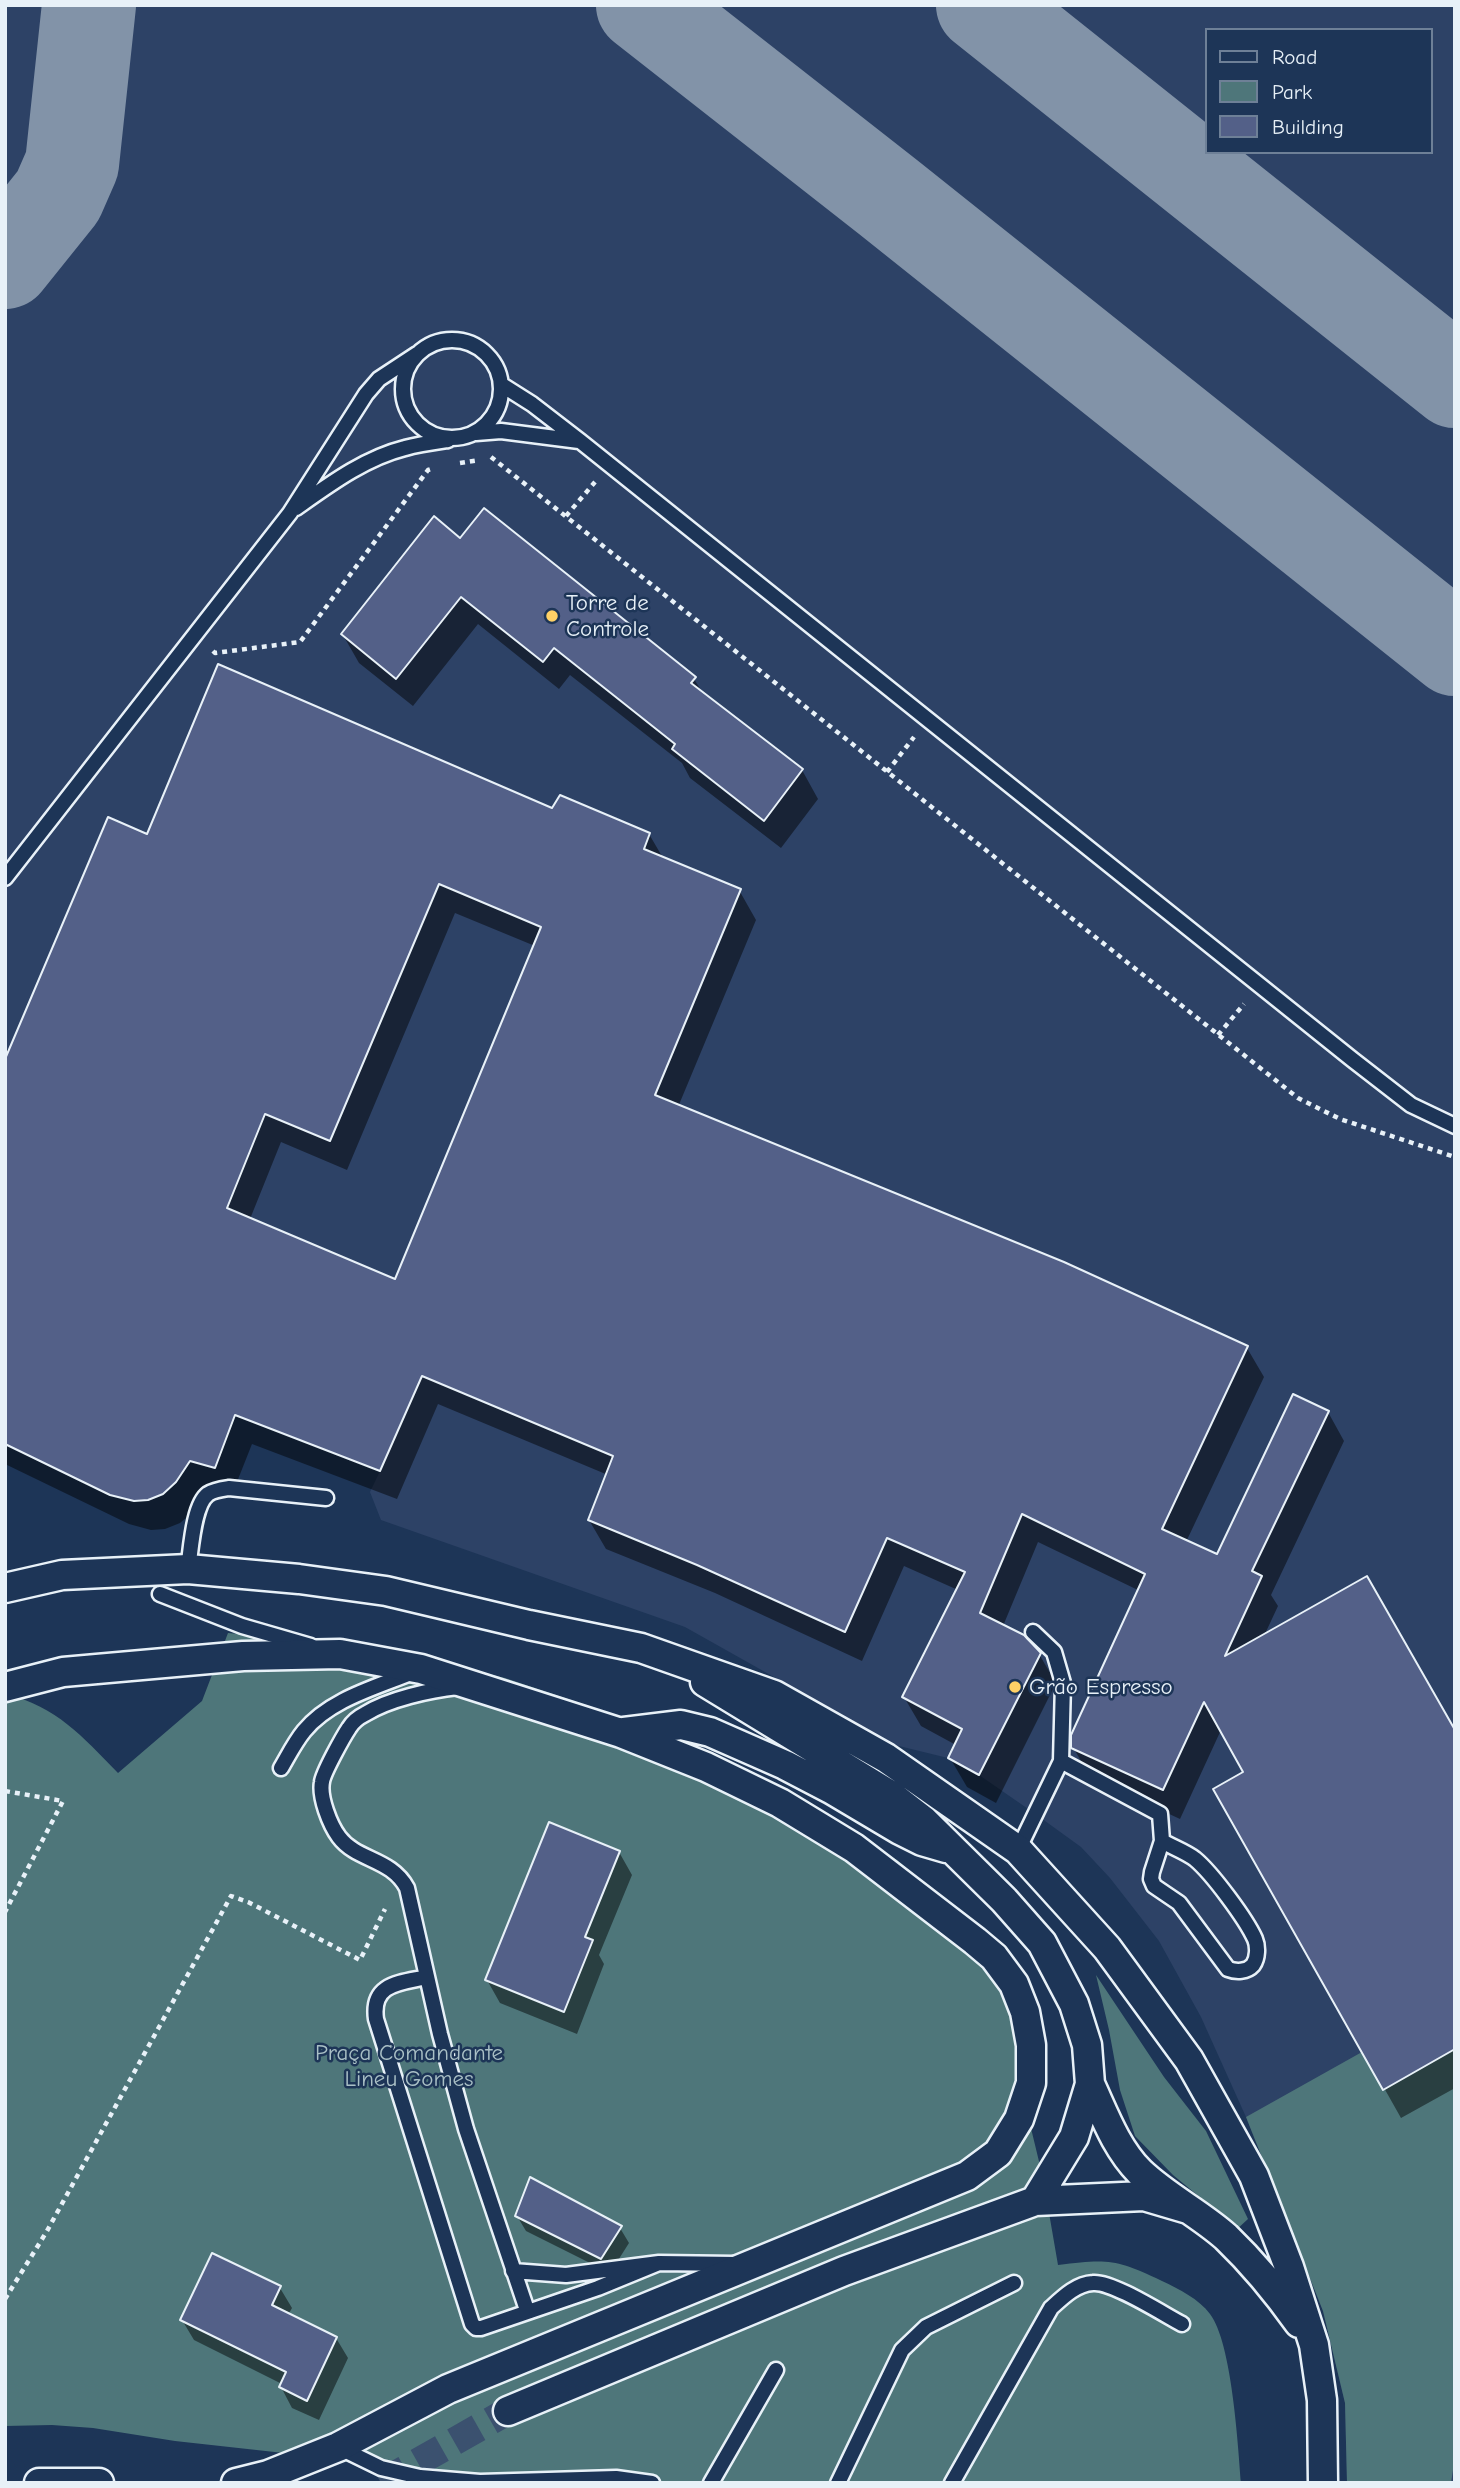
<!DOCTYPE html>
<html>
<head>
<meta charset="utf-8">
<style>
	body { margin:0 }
	#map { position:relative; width:1460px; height:2488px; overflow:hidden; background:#1d3557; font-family:"Comic Neue",sans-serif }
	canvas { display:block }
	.frame { position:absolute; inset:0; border:7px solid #e8f1f8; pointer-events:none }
	.legend { position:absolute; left:1205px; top:28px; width:228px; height:126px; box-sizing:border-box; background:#1d3557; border:2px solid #6e8097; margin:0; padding:9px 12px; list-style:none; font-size:21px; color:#e8f1f8 }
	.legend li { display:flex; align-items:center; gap:14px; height:35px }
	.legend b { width:35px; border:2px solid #6e8097 }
</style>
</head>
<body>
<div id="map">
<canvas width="1460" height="2488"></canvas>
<div class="frame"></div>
<ul class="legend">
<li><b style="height:9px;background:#1d3557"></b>Road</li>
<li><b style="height:19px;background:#4e767a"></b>Park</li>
<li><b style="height:19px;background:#536088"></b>Building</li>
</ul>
</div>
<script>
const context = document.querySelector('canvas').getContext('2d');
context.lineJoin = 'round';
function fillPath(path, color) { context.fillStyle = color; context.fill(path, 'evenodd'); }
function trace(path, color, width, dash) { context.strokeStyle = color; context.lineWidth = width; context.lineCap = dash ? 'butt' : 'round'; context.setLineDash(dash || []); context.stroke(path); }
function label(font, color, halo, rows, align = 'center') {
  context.font = font + ' "Comic Neue",sans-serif'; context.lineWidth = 5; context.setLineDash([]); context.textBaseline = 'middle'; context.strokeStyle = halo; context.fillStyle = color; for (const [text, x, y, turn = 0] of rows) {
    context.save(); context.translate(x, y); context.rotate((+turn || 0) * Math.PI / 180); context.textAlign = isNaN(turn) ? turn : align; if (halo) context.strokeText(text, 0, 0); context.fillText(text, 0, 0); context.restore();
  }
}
fillPath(new Path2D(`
	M 5,5 L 1455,5 L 1455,2483 L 1347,2483 L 1345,2403 L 1323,2311 L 1246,2117 L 1201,2017 L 1159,1941 L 1110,1878 L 1081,1847 L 1034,1813 L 979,1775 L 948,1758 L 895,1745 L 685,1627 L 381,1520 L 370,1492 L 380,1471 L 235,1416 L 215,1468 L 190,1461 L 176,1482 L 163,1494 L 148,1500 L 134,1501 L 110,1495 L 5,1444 ZM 1206,30 L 1430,30 L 1430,152 L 1206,152 Z`), '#2d4266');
fillPath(new Path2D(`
	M 228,1633 L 346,1643 L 404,1653 L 505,1678 L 583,1704 L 674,1738 L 749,1773 L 863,1838 L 897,1860 L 982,1931 L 1009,1965 L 1029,2120 L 1043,2178 L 1058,2265 C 1108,2259 1116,2259 1162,2281 C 1179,2289 1199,2299 1210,2314 C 1232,2343 1238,2445 1241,2483 L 441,2483 L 329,2458 L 175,2441 L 93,2428 L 52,2425 L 5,2426 L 5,1693 C 59,1709 80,1734 118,1773 L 202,1701 Z
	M 1096,1975 L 1164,2077 L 1206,2131 L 1248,2219 L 1235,2231 L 1207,2203 L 1173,2175 L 1135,2136 L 1120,2090 L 1109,2030 Z
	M 1455,2049 L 1455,2457 L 1451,2483 L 1347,2483 L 1345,2403 L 1323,2311 L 1246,2117 L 1362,2052 L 1383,2090 Z`), '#4e767a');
fillPath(new Path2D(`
	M 461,540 L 694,679 L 704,695 L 802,770 L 818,799 L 781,848 L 690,778 L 682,763 L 570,675 L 559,689 L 478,624 L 413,706 L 359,663 L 343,635 Z
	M 553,810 L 649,834 L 663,858 L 739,890 L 756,920 L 678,1107 L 1247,1348 L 1264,1377 L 1186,1542 L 1218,1557 L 1328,1412 L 1344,1441 L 1271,1595 L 1278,1606 L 1264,1636 L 1455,1733 L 1455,2088 L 1401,2118 L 1216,1790 L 1245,1773 L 1221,1730 L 1180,1819 L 1090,1777 L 1073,1747 L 1140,1591 L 1038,1542 L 1003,1626 L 1039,1654 L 1056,1683 L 996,1803 L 967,1787 L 950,1758 L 956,1745 L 921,1726 L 904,1697 L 958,1590 L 904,1566 L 862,1661 L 715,1593 L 606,1549 L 589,1520 L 608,1475 L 438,1404 L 397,1499 L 252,1444 L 231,1497 L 206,1489 L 193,1512 L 180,1523 L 165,1529 L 151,1530 L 129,1524 L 5,1464 L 5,1046 L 10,1053 L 148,837 ZM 455,913 L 535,946 L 396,1281 L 250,1219 L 281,1142 L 347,1170 Z
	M 619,1852 L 632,1875 L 599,1955 L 604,1964 L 577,2034 L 500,2003 L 487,1980 Z
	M 517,2216 L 620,2228 L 629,2243 L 610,2273 L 526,2231 Z
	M 280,2288 L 292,2308 L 288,2315 L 336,2338 L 348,2358 L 319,2420 L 292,2408 L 281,2387 L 282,2384 L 194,2340 L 182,2320 Z`), '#0007');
trace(new Path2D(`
	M 643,5 L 888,197 L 1455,649
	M 983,5 L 1455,381
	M 5,262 L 58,196 L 72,164 L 89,5`), '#8293a8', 94);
const building = new Path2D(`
	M 484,508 L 696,677 L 691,683 L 803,769 L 764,821 L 672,749 L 675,744 L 554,648 L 543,662 L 461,597 L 396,679 L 341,634 L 434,516 L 460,538 Z
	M 218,664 L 552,808 L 560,795 L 650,833 L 644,849 L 741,889 L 655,1095 L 1064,1262 L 1248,1346 L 1162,1529 L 1217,1554 L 1293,1394 L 1329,1411 L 1252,1571 L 1262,1576 L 1225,1656 L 1367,1576 L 1455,1730 L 1455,2049 L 1383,2090 L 1213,1789 L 1243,1772 L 1204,1702 L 1163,1790 L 1071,1748 L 1071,1735 L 1145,1574 L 1022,1514 L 980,1613 L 1024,1635 L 1041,1653 L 979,1775 L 948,1758 L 962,1729 L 902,1697 L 965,1572 L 887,1538 L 845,1632 L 697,1565 L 588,1520 L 613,1456 L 422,1376 L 380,1471 L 235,1415 L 215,1468 L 190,1461 L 176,1482 L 163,1494 L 148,1500 L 134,1501 L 110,1495 L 5,1444 L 5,1059 L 108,817 L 147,834 ZM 439,884 L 541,927 L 395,1279 L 227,1208 L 265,1114 L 330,1141 Z
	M 549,1822 L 620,1851 L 585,1937 L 593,1940 L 564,2012 L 485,1980 Z
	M 530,2177 L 622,2226 L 601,2259 L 515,2216 Z
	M 212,2253 L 281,2286 L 272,2305 L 337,2337 L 307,2401 L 279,2387 L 286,2372 L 180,2320 Z`);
fillPath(building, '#536088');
trace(building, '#e8f1f8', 2);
trace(new Path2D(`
	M 381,2483 L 508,2411`), '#3b516f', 28, [28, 14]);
const lane = new Path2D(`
	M403 389a49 49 0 1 1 98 0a49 49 0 1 1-98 0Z
	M 502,385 L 532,404 L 580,441 L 1353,1060 L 1411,1105 L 1455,1126
	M 476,433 L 501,431 L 579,441
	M 296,508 C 330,484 365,458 405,448 C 419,444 434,442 448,440
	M 5,878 L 290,513 L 366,394 L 379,379 L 417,354
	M 188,1569 C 191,1551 193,1505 208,1494 C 214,1490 222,1489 229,1488 L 326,1498
	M 160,1594 L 242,1626 L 311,1646
	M 458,1687 C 430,1690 389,1699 365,1714 C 359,1717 352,1723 349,1728 C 343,1737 323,1773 322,1782 C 319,1797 330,1825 339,1837 C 357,1861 391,1858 407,1888 L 440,2034 L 466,2129 L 527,2310
	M 1061,1761 L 1160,1814 L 1162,1841 C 1172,1847 1186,1852 1195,1859 C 1212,1873 1246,1919 1255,1939 C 1258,1946 1258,1958 1253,1965 C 1247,1972 1236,1972 1228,1969 L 1179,1903 L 1154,1886 L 1151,1879 L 1152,1872 L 1162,1841
	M 281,1768 C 288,1756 295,1742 304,1731 C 330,1699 377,1687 413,1672
	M 1018,1850 L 1061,1761 L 1063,1683 L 1054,1652 L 1033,1632
	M 427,1977 C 400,1983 371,1983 376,2019 L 472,2324 L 476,2328 L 481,2328 L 598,2288 L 659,2263
	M 513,2271 L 566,2275 L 659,2263 L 735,2264
	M 338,2447 L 381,2468 L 420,2477 L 480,2482 L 616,2478 L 652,2483
	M 711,2483 L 776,2370
	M 838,2483 L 902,2350 L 926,2327 L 1014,2283
	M 952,2483 L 1051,2308 C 1063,2297 1076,2284 1093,2283 C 1112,2281 1163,2314 1182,2324`);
const street = new Path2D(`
	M 5,1588 L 62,1575 L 188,1569 L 299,1579 L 386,1591 L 529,1625 L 641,1648 L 774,1695 L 886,1758 L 1018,1850 L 1107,1948 L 1189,2060 L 1254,2176 L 1289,2267 L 1314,2345 L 1322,2400 L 1323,2483
	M 705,1682 L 892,1796 L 923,1820 L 1004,1900 L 1042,1943 L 1074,2004 L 1087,2045 L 1090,2084 L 1074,2137 L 1035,2201
	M 5,1687 L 63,1672 L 243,1656 L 340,1654 L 421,1669 L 621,1733 L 706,1767 L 780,1803 L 854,1848 L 975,1941 L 994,1957 L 1014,1984 L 1025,2012 L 1031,2045 L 1031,2083 L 1019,2119 L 998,2153 L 967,2176 L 448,2389 L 338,2447 L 268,2475 L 236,2483
	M 624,1732 L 681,1725 L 710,1732 L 785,1765 L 831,1789 L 900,1830 L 922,1841 L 946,1848
	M 1090,2084 C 1104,2114 1116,2148 1140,2172 C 1166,2197 1199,2213 1226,2237 C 1253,2263 1277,2292 1299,2323
	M 508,2411 L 844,2271 L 1035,2201 L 1144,2196 L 1188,2209
	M 39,2483 L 99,2483`);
trace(lane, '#e8f1f8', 19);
trace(street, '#e8f1f8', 33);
trace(new Path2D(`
	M 491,457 L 1298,1098 L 1340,1119 L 1455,1157
	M 460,463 L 479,460
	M 566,516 L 595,482
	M 213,651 L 215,653 L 300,642 L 428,470 L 431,469
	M 887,772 L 914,737
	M 1218,1035 L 1244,1004
	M 5,1791 L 63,1801 L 5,1912
	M 5,2299 L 47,2231 L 231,1896 L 248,1902 L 360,1960 L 385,1909`), '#e8f1f8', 4.5, [5, 5]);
trace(lane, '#1d3557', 14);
trace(street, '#1d3557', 28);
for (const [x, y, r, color] of [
	[552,616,7,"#ffd166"],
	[1015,1687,7,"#ffd166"]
]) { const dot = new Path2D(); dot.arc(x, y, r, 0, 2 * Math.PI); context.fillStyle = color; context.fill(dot); trace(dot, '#1d3557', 2.5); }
label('23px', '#e8f1f8', '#1d3557', [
	["Torre de",566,603],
	["Controle",566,629],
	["Grão Espresso",1029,1687]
], 'left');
label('23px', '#aac0c6', '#1d3557', [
	["Praça Comandante",409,2053],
	["Lineu Gomes",409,2079]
]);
</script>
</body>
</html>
